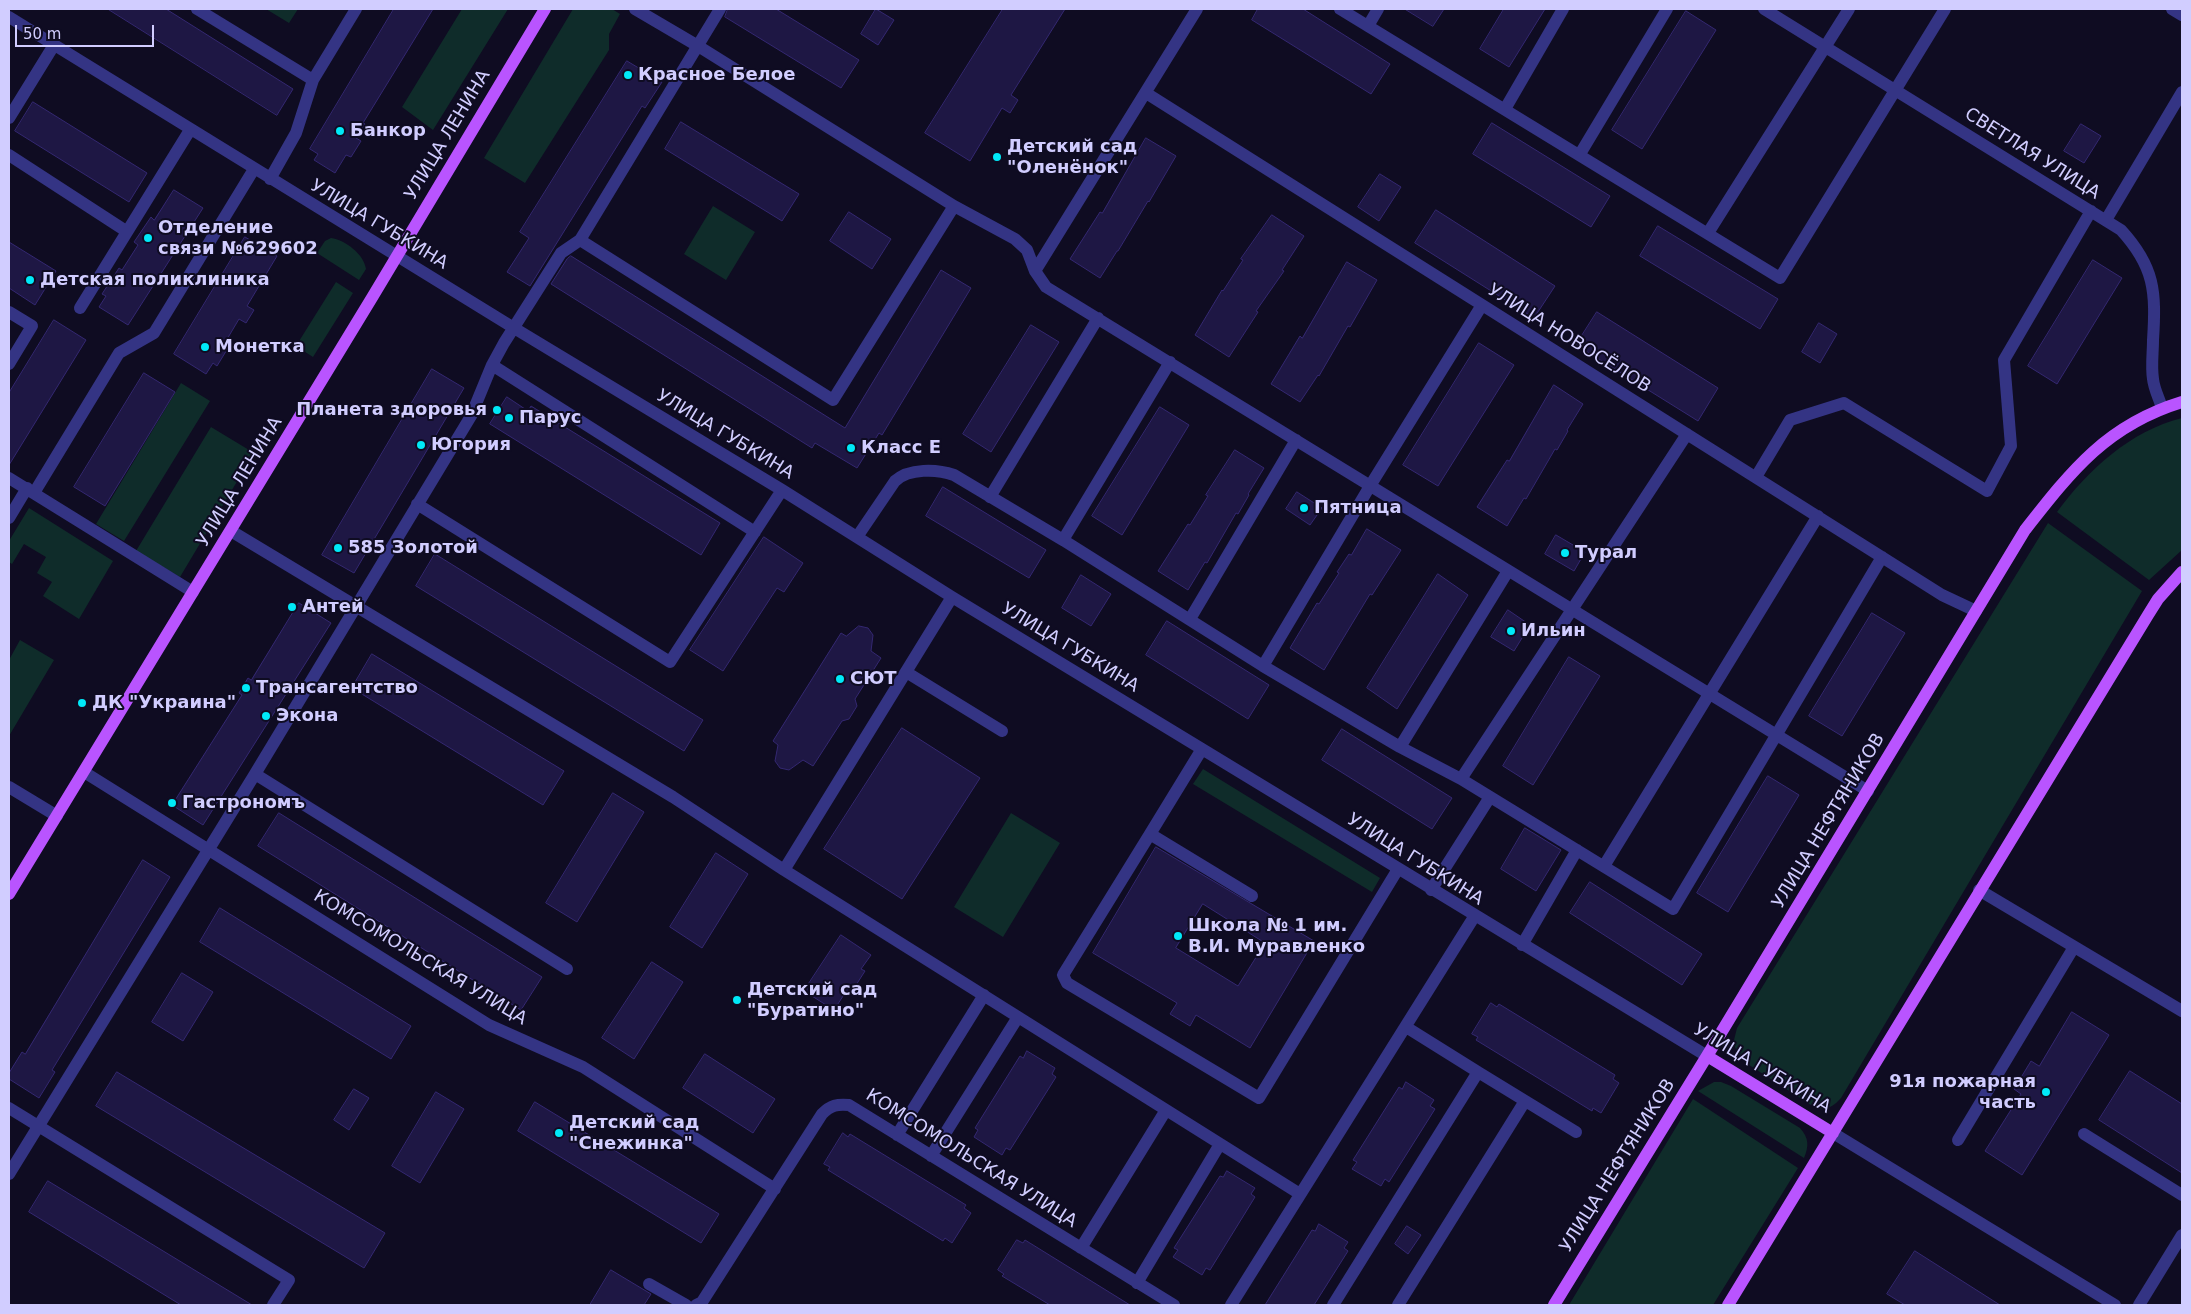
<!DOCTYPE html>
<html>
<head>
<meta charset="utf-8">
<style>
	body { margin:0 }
	#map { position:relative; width:2191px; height:1314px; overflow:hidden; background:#0f0c22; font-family:"DejaVu Sans",sans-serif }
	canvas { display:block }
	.frame { position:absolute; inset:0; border:10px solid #d1cdff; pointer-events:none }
	.scale { position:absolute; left:15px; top:25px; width:139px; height:22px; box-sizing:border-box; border:2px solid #d1cdff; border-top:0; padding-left:6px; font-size:15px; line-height:18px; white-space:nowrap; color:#d1cdff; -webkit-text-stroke:4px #0f0c22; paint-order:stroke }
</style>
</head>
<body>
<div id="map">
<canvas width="2191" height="1314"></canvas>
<div class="frame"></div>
<div class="scale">50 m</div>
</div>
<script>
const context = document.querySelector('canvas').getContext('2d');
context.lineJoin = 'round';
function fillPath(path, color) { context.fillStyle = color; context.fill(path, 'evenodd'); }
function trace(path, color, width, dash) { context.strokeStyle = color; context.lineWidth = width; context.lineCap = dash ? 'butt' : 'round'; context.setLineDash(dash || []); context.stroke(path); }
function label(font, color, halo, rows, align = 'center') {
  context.font = font + ' "DejaVu Sans",sans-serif'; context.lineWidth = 4; context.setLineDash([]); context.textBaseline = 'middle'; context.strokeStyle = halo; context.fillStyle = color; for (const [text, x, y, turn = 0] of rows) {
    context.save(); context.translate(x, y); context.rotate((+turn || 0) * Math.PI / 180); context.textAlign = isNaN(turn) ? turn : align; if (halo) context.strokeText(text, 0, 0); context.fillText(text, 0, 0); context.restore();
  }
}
fillPath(new Path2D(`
	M 266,9 L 298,9 L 289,23 Z
	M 462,9 L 508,9 L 433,130 L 402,107 Z
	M 573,9 L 612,9 L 620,14 L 609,34 L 609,50 L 525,183 L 484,158 Z
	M 713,206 L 755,232 L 726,280 L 684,254 Z
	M 331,238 C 345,240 364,254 366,269 L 359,280 L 317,253 L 325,241 Z
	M 336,282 L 353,293 L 313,357 L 296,346 Z
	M 181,383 L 210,401 L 124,541 L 96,524 Z
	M 2182,418 L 2182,550 L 2149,580 L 2057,512 C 2088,470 2130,431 2182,418 Z
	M 211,427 L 254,453 L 180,577 L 136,551 Z
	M 29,508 L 113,561 L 79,619 L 43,596 L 52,582 L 37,573 L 46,557 L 24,544 L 12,564 L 9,562 L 9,541 Z
	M 2048,523 L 2142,591 L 1841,1098 C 1833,1107 1826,1111 1814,1107 L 1743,1061 L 1733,1044 L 1737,1028 Z
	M 20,640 L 54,660 L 9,736 L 9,660 Z
	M 1203,769 L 1380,878 L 1372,892 L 1193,784 Z
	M 1011,813 L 1060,843 L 1003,937 L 954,907 Z
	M 1714,1082 L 1721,1082 L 1731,1086 L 1800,1128 C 1809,1138 1809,1146 1804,1158 L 1698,1091 Z
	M 1693,1099 L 1798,1168 L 1713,1305 L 1569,1305 Z`), '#0f2c2a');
const building = new Path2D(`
	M 108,9 L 166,9 L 293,89 L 277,115 Z
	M 394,9 L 433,9 L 363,123 L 365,124 L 356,138 L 361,141 L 351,157 L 346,155 L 335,173 L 314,160 L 318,154 L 310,149 Z
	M 728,9 L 776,9 L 859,60 L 841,88 L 725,17 Z
	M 876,9 L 894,20 L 878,45 L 861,34 Z
	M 1003,9 L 1065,9 L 1011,95 L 1018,100 L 1010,113 L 1002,108 L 970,161 L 925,133 Z
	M 1258,9 L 1303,9 L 1390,64 L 1371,94 L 1252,20 Z
	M 1405,9 L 1444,9 L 1433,26 Z
	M 1504,9 L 1545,9 L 1509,67 L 1480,49 Z
	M 1686,11 L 1716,30 L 1642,149 L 1612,130 Z
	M 627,61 L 662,82 L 645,108 L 642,106 L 530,286 L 507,272 L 529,238 L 520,232 Z
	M 33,102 L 147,173 L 129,202 L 15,131 Z
	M 681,122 L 799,194 L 782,221 L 665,149 Z
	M 1492,123 L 1610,196 L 1591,227 L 1473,154 Z
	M 2081,124 L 2101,136 L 2084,163 L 2064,151 Z
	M 1146,138 L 1176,156 L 1149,202 L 1148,201 L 1118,251 L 1117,251 L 1100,278 L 1070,259 L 1100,212 L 1102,213 Z
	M 1380,174 L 1401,187 L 1379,221 L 1358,207 Z
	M 174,190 L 203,208 L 128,325 L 99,307 L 106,296 L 102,294 L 119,268 L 122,270 L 138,245 L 134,242 L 151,217 L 154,220 Z
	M 1436,210 L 1555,286 L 1534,318 L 1415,243 Z
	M 849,212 L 891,239 L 872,269 L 830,241 Z
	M 1272,215 L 1304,236 L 1282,270 L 1284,271 L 1256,311 L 1258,312 L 1229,357 L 1195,335 L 1222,290 L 1223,291 L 1243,260 L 1241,259 Z
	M 1658,226 L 1778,299 L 1760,329 L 1640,256 Z
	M 245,237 L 277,256 L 247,306 L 254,310 L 246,323 L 239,319 L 223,346 L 228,348 L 217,366 L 213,363 L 206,374 L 174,354 Z
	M 9,242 L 56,271 L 35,305 L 9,288 Z
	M 571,256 L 845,428 L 941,270 L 971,288 L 882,435 L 879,433 L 857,468 L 815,443 L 812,448 L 551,284 L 567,259 Z
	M 2093,260 L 2122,278 L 2057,384 L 2028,366 Z
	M 1347,262 L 1377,280 L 1350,327 L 1348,326 L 1319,376 L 1318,375 L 1300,402 L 1271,384 L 1300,336 L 1302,338 Z
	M 1597,312 L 1718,388 L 1698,421 L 1576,345 Z
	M 54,320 L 86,340 L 9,465 L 9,393 Z
	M 1819,323 L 1837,334 L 1820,363 L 1802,352 Z
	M 1031,325 L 1059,342 L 991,452 L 963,434 Z
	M 1479,343 L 1514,365 L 1438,486 L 1403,465 Z
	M 432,369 L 464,388 L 354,573 L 322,555 Z
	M 144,373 L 175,392 L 105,506 L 74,487 Z
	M 1554,385 L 1583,404 L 1567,430 L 1568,431 L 1557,450 L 1555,449 L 1526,499 L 1524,498 L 1507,526 L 1477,507 L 1507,460 L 1509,461 Z
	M 507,397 L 528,411 L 531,406 L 720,523 L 701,555 L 490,424 Z
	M 1160,407 L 1189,425 L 1122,535 L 1092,516 Z
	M 1235,450 L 1264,468 L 1248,494 L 1249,495 L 1238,514 L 1236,513 L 1207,563 L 1205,562 L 1188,590 L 1158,571 L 1188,524 L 1190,525 L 1208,496 L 1206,495 Z
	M 943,487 L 1046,550 L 1029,578 L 926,516 Z
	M 1297,492 L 1322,508 L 1310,525 L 1286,509 Z
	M 1367,529 L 1401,550 L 1372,595 L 1370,594 L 1324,670 L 1290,648 L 1317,603 L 1319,604 L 1339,573 L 1337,572 L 1349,554 L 1351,555 Z
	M 1556,535 L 1585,552 L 1574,571 L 1545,554 Z
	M 764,537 L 803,563 L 784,592 L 777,588 L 723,671 L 690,650 Z
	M 435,554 L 703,720 L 684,751 L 416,586 Z
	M 1438,574 L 1468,595 L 1397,709 L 1367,688 Z
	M 1081,575 L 1111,594 L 1091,626 L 1062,608 Z
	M 299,603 L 331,623 L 203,825 L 172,805 L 242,695 L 239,693 L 248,678 L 251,680 Z
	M 1508,610 L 1530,625 L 1514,651 L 1491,637 Z
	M 1872,613 L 1905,633 L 1842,736 L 1809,716 Z
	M 1167,621 L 1269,685 L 1248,719 L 1146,655 Z
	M 859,626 L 868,628 L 873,635 L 871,651 L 881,658 L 855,699 L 857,706 L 849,719 L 842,721 L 813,766 L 803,760 L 789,770 L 780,768 L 775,761 L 778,745 L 773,741 L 841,633 L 846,636 Z
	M 372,654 L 564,771 L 543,805 L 352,688 Z
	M 1569,657 L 1600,676 L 1533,785 L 1503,766 Z
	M 902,728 L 980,778 L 902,899 L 824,849 Z
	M 1342,729 L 1452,798 L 1432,829 L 1322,760 Z
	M 1768,776 L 1799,795 L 1728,912 L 1697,893 Z
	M 613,793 L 644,812 L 577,922 L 546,903 Z
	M 279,813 L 542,977 L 521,1010 L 258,846 Z
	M 1525,828 L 1561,850 L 1536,891 L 1501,869 Z
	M 1156,847 L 1314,941 L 1250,1048 L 1196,1015 L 1190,1026 L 1170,1014 L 1177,1003 L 1093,953 ZM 1203,904 L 1265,943 L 1238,986 L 1176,948 Z
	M 716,853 L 748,874 L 702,948 L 670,927 Z
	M 143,860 L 170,877 L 52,1070 L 55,1072 L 39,1098 L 9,1079 L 9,1073 L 22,1052 L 25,1054 Z
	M 1590,882 L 1702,954 L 1682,985 L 1570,913 Z
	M 220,908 L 411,1026 L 391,1059 L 200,942 Z
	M 841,935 L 871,955 L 861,969 L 865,971 L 849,996 L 845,993 L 834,1010 L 804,991 Z
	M 652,962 L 683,982 L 634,1059 L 602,1038 Z
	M 182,973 L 213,992 L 183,1041 L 152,1022 Z
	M 1491,1003 L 1497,1007 L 1499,1004 L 1615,1075 L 1613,1079 L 1619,1083 L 1601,1113 L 1593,1108 L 1592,1111 L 1476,1040 L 1478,1037 L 1472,1034 Z
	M 2072,1012 L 2109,1035 L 2022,1175 L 1985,1151 L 2021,1094 L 2014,1089 L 2031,1061 L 2039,1066 Z
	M 1027,1051 L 1055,1068 L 1052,1074 L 1056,1077 L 1010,1150 L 1006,1148 L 1002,1155 L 974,1137 L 978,1130 L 975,1128 L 1020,1056 L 1023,1058 Z
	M 705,1054 L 775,1099 L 753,1133 L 683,1088 Z
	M 2130,1071 L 2182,1104 L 2182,1173 L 2099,1120 Z
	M 117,1072 L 385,1233 L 364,1268 L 96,1106 Z
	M 1406,1082 L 1434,1100 L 1430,1106 L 1435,1109 L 1389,1182 L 1385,1179 L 1381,1186 L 1352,1169 L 1357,1162 L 1353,1160 L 1399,1087 L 1402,1089 Z
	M 354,1089 L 369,1098 L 349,1130 L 334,1120 Z
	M 436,1092 L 464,1109 L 420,1183 L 392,1166 Z
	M 535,1102 L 719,1214 L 701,1243 L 518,1131 Z
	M 843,1133 L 848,1137 L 850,1134 L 966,1205 L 964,1208 L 971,1213 L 952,1243 L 945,1238 L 943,1241 L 828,1170 L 830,1167 L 824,1164 Z
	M 1227,1171 L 1255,1188 L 1251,1194 L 1255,1197 L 1210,1270 L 1206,1268 L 1202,1275 L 1173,1257 L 1178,1250 L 1174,1248 L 1220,1176 L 1223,1177 Z
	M 48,1181 L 252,1305 L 181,1305 L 29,1212 Z
	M 1319,1224 L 1348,1242 L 1344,1248 L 1348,1251 L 1314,1305 L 1265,1305 L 1312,1230 L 1315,1231 Z
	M 1407,1226 L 1421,1235 L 1408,1254 L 1395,1244 Z
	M 1017,1240 L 1023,1243 L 1025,1240 L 1130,1305 L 1050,1305 L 1002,1276 L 1004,1274 L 998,1270 Z
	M 1915,1251 L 2000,1305 L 1905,1305 L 1887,1294 Z
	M 611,1270 L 651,1294 L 644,1305 L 590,1305 Z`);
fillPath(building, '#1e1744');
trace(building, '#342871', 1);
trace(new Path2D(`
	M 197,9 L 313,80
	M 635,9 L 698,46 L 954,206 L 1015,239 L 1027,250 L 1035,271 L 1046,287 L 1868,791
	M 1340,9 L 1780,278 L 1945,9
	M 1764,9 L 2121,230 C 2155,267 2156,292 2153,340 C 2153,353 2151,366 2153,379 C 2154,389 2159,398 2162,408
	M 2172,9 L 2182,15
	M 9,17 L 514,328 L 782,490 L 952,597 L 1707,1056
	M 1368,26 L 1378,9
	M 1146,93 L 1942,595 L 1976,611
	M 1505,109 L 1563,9
	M 9,118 L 54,45
	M 1580,154 L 1667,9
	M 9,155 L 126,231
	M 270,179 L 296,133 L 313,80 L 356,9
	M 2106,220 L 2182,92
	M 1708,233 L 1849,9
	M 580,240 L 833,400 L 954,206
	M 1035,271 L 1197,9
	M 80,308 L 190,130
	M 9,312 L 32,326 L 9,364
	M 492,365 L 755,532
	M 1756,477 L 1790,420 L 1844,403 L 1987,491 L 2011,446 L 2004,360 L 2091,211
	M 9,478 L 193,592
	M 34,493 L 119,353 L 154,333 L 254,169
	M 990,497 L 1098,318
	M 417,504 L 670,662 L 782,490
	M 9,518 L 27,488
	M 231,531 L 673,797 L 784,870 L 952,597
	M 857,537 L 895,481 C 909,468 937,469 954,475 L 1063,540 L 1263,666 L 1400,747 L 1461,779 L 1673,909 L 1882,557
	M 1063,540 L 1170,362
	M 1190,619 L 1296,440
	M 1263,666 L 1370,486 L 1482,305
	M 906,672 L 1002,731
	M 1400,747 L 1508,571
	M 84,772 L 489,1025 L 583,1067 L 775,1189
	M 255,774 L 567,969
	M 1461,779 L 1687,434
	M 9,787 L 57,816
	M 1150,834 L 1202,749
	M 1604,866 L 1818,516
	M 784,870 L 1300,1194
	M 1431,890 L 1490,797
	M 1979,890 L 2182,1011
	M 1252,896 L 1150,834 L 1063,975 L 1067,983 L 1259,1098 L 1398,869
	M 1522,945 L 1577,850
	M 1406,1027 L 1478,1072
	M 9,1108 L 289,1280 L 273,1305
	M 1833,1133 L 2115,1305
	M 2084,1134 L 2182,1195
	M 897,1135 L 984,995
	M 1958,1140 L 2074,947
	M 931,1156 L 1018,1017
	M 9,1174 L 255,774 L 471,416 L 492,365 L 504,343 L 561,253 L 580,240 L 720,9
	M 1081,1248 L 1166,1110
	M 1137,1283 L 1220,1144
	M 649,1284 L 686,1305
	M 696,1305 L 702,1302 L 822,1114 C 831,1105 837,1104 849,1105 L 1174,1305
	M 1231,1305 L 1474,917
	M 1333,1305 L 1478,1072 L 1576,1132
	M 1398,1305 L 1525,1101
	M 2139,1305 L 2182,1235`), '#343484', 12);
trace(new Path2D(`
	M 9,894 L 373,296 L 545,9
	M 1707,1056 L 1833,1133
	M 1554,1305 L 1707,1056 L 2025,530 C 2072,470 2107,425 2182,402
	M 1728,1305 L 2148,615 L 2158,599 L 2182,572`), '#b954ff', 12);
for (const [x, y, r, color] of [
	[628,75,5,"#00e9f8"],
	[340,131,5,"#00e9f8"],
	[997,157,5,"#00e9f8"],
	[148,238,5,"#00e9f8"],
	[30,280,5,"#00e9f8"],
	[205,347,5,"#00e9f8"],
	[497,410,5,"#00e9f8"],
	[509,418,5,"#00e9f8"],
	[421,445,5,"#00e9f8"],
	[851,448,5,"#00e9f8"],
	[1304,508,5,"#00e9f8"],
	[338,548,5,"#00e9f8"],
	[1565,553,5,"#00e9f8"],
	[292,607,5,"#00e9f8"],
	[1511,631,5,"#00e9f8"],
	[840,679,5,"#00e9f8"],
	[246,688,5,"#00e9f8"],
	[82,703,5,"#00e9f8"],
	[266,716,5,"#00e9f8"],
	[172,803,5,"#00e9f8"],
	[1178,936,5,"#00e9f8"],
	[737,1000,5,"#00e9f8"],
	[2046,1092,5,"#00e9f8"],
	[559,1133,5,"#00e9f8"]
]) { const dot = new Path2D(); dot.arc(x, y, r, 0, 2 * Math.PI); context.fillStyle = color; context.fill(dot); trace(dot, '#0f0c22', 2); }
label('bold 18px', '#d1cdff', '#0f0c22', [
	["Красное Белое",638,75],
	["Банкор",350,131],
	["Детский сад",1007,147],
	["\"Оленёнок\"",1007,168],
	["Отделение",158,228],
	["связи №629602",158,249],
	["Детская поликлиника",40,280],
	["Монетка",215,347],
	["Планета здоровья",487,410,"right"],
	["Парус",519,418],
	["Югория",431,445],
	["Класс Е",861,448],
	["Пятница",1314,508],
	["585 Золотой",348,548],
	["Турал",1575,553],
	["Антей",302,607],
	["Ильин",1521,631],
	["СЮТ",850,679],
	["Трансагентство",256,688],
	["ДК \"Украина\"",92,703],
	["Экона",276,716],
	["Гастрономъ",182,803],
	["Школа № 1 им.",1188,926],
	["В.И. Муравленко",1188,947],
	["Детский сад",747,990],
	["\"Буратино\"",747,1011],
	["91я пожарная",2036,1082,"right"],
	["часть",2036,1103,"right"],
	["Детский сад",569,1123],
	["\"Снежинка\"",569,1144]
], 'left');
label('18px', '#d1cdff', '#0f0c22', [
	["УЛИЦА ЛЕНИНА",448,135,-59],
	["СВЕТЛАЯ УЛИЦА",2032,154,32],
	["УЛИЦА ГУБКИНА",379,225,31],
	["УЛИЦА НОВОСЁЛОВ",1569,339,32],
	["УЛИЦА ГУБКИНА",725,435,31],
	["УЛИЦА ЛЕНИНА",240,482,-59],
	["УЛИЦА ГУБКИНА",1070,648,31],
	["УЛИЦА НЕФТЯНИКОВ",1829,821,-59],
	["УЛИЦА ГУБКИНА",1415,860,32],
	["КОМСОМОЛЬСКАЯ УЛИЦА",420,958,31],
	["УЛИЦА ГУБКИНА",1762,1069,31],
	["КОМСОМОЛЬСКАЯ УЛИЦА",971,1159,32],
	["УЛИЦА НЕФТЯНИКОВ",1618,1166,-58]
]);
</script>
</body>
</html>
